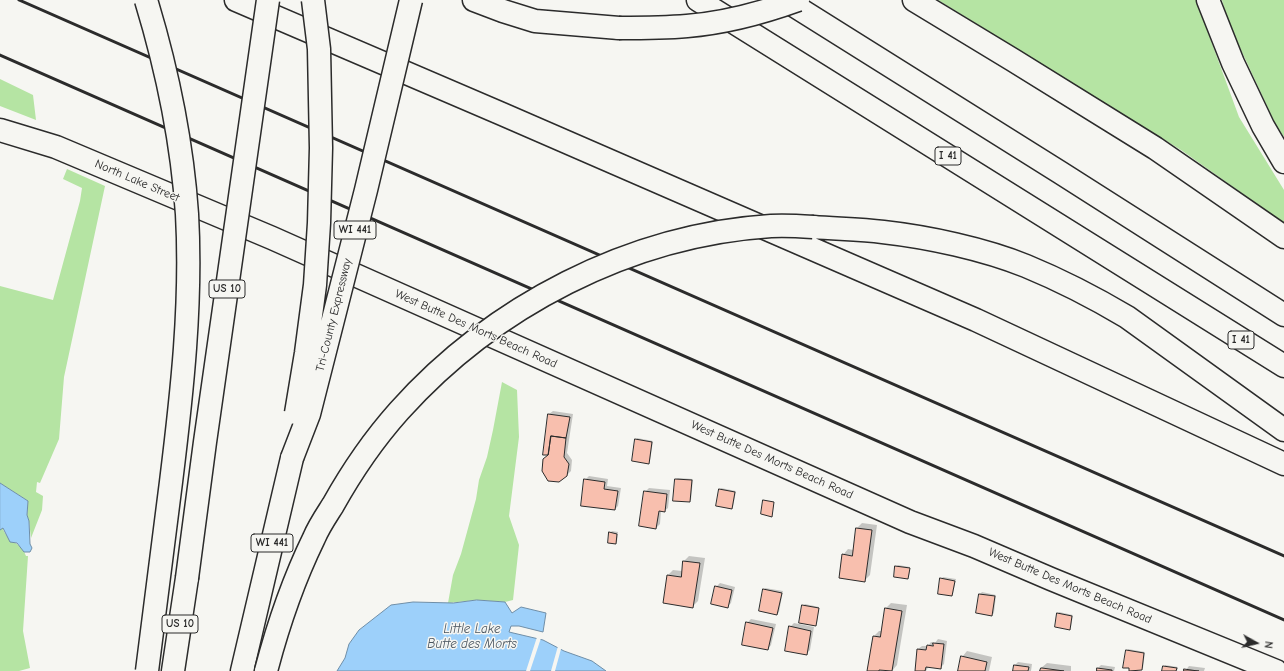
<!DOCTYPE html>
<html>
<head>
<meta charset="utf-8">
<style>
	body { margin:0 }
	#map { position:relative; width:1284px; height:671px; overflow:hidden; background:#f6f6f2; font-family:"Comic Neue",sans-serif }
	canvas { display:block }
	.north { position:absolute; left:1236px; top:623px; width:40px; height:40px; -webkit-text-stroke:3px #f6f6f2; paint-order:stroke; rotate:98deg; font-size:11px; font-weight:700; line-height:16px; text-align:center; color:#2b2b2b }
	.north::after { content:''; display:block; margin:auto; width:14px; height:18px; background:#2b2b2b; clip-path:polygon(50% 0,100% 100%,50% 72%,0 100%) }
</style>
</head>
<body>
<div id="map">
<canvas width="1284" height="671"></canvas>
<div class="north">N</div>
</div>
<script>
const context = document.querySelector('canvas').getContext('2d');
context.lineJoin = 'round';
function fillPath(path, color) { context.fillStyle = color; context.fill(path, 'evenodd'); }
function trace(path, color, width, dash) { context.strokeStyle = color; context.lineWidth = width; context.lineCap = dash ? 'butt' : 'round'; context.setLineDash(dash || []); context.stroke(path); }
function label(font, color, halo, rows, align = 'center') {
  context.font = font + ' "Comic Neue",sans-serif'; context.lineWidth = 3; context.setLineDash([]); context.textBaseline = 'middle'; context.strokeStyle = halo; context.fillStyle = color; for (const [text, x, y, turn = 0] of rows) {
    context.save(); context.translate(x, y); context.rotate((+turn || 0) * Math.PI / 180); context.textAlign = isNaN(turn) ? turn : align; if (halo) context.strokeText(text, 0, 0); context.fillText(text, 0, 0); context.restore();
  }
}
fillPath(new Path2D(`
	M 938,0 L 1196,0 L 1239,117 L 1284,190 L 1284,223 L 1181,150 Z
	M 1222,0 L 1284,0 L 1284,137 L 1274,121 L 1228,22 Z
	M 0,79 L 33,95 L 36,120 L 0,106 Z
	M 67,169 L 105,186 L 64,377 L 59,439 L 40,483 L 37,482 L 36,492 L 43,496 L 42,510 L 31,538 L 29,521 L 27,515 L 28,501 L 0,483 L 0,286 L 53,300 L 80,201 L 82,188 L 63,179 Z
	M 502,382 L 517,390 L 519,437 L 509,516 L 519,545 L 513,600 L 505,602 L 477,600 L 448,603 L 453,575 L 461,554 L 476,499 L 479,480 L 487,457 L 493,430 Z
	M 0,522 C 2,527 4,533 8,537 C 15,544 22,545 26,556 L 28,556 L 23,631 L 30,668 L 19,671 L 0,671 Z`), '#b5e4a3');
const water = new Path2D(`
	M 0,483 L 28,501 L 27,515 L 29,521 L 30,544 L 32,548 L 30,552 L 24,552 L 17,543 L 10,542 L 3,528 L 0,530 Z
	M 477,600 L 505,602 L 512,613 L 521,607 L 546,613 L 543,632 L 519,626 L 511,626 L 509,632 L 543,640 L 564,651 L 592,661 L 606,671 L 337,671 L 345,658 L 349,644 L 359,630 L 391,605 L 413,602 L 453,603 Z`);
fillPath(water, '#9dd0fa');
trace(water, '#6f8ea7', 1);
fillPath(new Path2D(`
	M 537,637 L 541,638 L 530,671 L 526,671 Z
	M 558,646 L 562,647 L 561,649 L 555,671 L 551,671 Z`), '#f6f6f2');
fillPath(new Path2D(`
	M 553,411 L 573,414 L 567,453 L 572,460 L 571,471 L 567,475 L 549,454 L 544,454 L 549,414 Z
	M 637,438 L 653,441 L 650,461 L 649,463 L 636,440 Z
	M 589,476 L 608,479 L 607,486 L 621,488 L 618,506 L 615,509 L 585,480 Z
	M 678,478 L 693,479 L 691,500 L 689,501 L 676,479 Z
	M 649,488 L 670,490 L 668,508 L 664,511 L 661,511 L 660,524 L 656,528 L 645,492 Z
	M 721,488 L 736,491 L 733,507 L 732,508 L 720,490 Z
	M 862,523 L 877,525 L 870,575 L 864,581 L 843,555 L 848,549 L 854,550 L 857,528 Z
	M 612,531 L 618,532 L 617,542 L 616,543 L 610,533 Z
	M 689,556 L 705,558 L 698,601 L 692,607 L 668,575 L 673,570 L 682,571 L 684,561 Z
	M 898,565 L 910,567 L 909,577 L 907,578 L 896,567 Z
	M 943,577 L 956,579 L 953,594 L 952,595 L 941,579 Z
	M 720,583 L 735,587 L 731,603 L 727,607 L 716,587 Z
	M 765,588 L 783,591 L 779,612 L 777,614 L 764,590 Z
	M 982,592 L 996,595 L 994,613 L 992,615 L 977,612 L 980,594 Z
	M 891,603 L 907,605 L 897,665 L 892,671 L 884,669 L 882,671 L 868,671 L 874,636 L 879,631 L 882,631 L 886,608 Z
	M 805,604 L 819,607 L 817,623 L 815,625 L 803,606 Z
	M 1059,612 L 1073,615 L 1071,627 L 1069,628 L 1058,614 Z
	M 751,619 L 776,624 L 771,645 L 768,649 L 747,623 Z
	M 794,623 L 814,627 L 810,650 L 806,654 L 790,627 Z
	M 938,639 L 947,641 L 944,664 L 940,668 L 929,666 L 926,671 L 916,671 L 918,649 L 922,646 L 928,646 L 931,642 L 935,643 Z
	M 1128,649 L 1145,652 L 1143,668 L 1141,669 L 1138,669 L 1138,671 L 1130,671 L 1127,651 Z
	M 967,651 L 992,657 L 989,671 L 959,671 L 962,657 Z
	M 1018,662 L 1032,664 L 1031,671 L 1014,671 L 1015,665 Z
	M 1047,663 L 1071,666 L 1071,671 L 1041,671 L 1041,668 Z
	M 1101,665 L 1115,667 L 1114,671 L 1098,671 L 1098,668 Z
	M 1165,665 L 1178,667 L 1177,671 L 1163,671 Z
	M 1189,666 L 1205,668 L 1204,671 L 1185,671 Z`), '#0003');
const building = new Path2D(`
	M 548,414 L 570,417 L 566,438 L 551,436 L 548,455 L 543,455 Z
	M 551,436 L 566,438 L 564,457 L 569,464 L 567,476 L 559,482 L 548,481 L 542,471 L 543,459 L 548,455 Z
	M 635,439 L 652,442 L 649,464 L 632,461 Z
	M 584,479 L 605,482 L 604,489 L 618,491 L 615,510 L 581,506 Z
	M 675,479 L 692,480 L 690,502 L 673,501 Z
	M 719,489 L 735,492 L 732,509 L 716,506 Z
	M 644,491 L 667,494 L 665,512 L 659,511 L 656,529 L 639,526 Z
	M 763,500 L 774,502 L 772,517 L 761,514 Z
	M 856,528 L 872,530 L 865,582 L 839,578 L 842,554 L 852,556 Z
	M 609,532 L 617,534 L 616,544 L 608,543 Z
	M 683,561 L 700,563 L 693,608 L 663,603 L 667,575 L 681,577 Z
	M 895,566 L 910,568 L 908,579 L 894,577 Z
	M 940,578 L 955,581 L 952,596 L 938,594 Z
	M 715,586 L 732,590 L 728,608 L 711,604 Z
	M 763,589 L 782,593 L 777,615 L 759,611 Z
	M 979,594 L 995,596 L 992,616 L 976,613 Z
	M 802,605 L 819,608 L 816,626 L 799,623 Z
	M 885,608 L 902,611 L 892,671 L 879,670 L 879,671 L 867,671 L 873,636 L 880,637 Z
	M 1057,613 L 1072,616 L 1070,630 L 1055,627 Z
	M 746,622 L 773,628 L 768,650 L 742,645 Z
	M 789,626 L 811,631 L 807,655 L 785,651 Z
	M 933,643 L 944,644 L 941,669 L 926,667 L 925,671 L 915,671 L 917,649 L 926,650 L 927,645 L 933,646 Z
	M 1126,650 L 1144,653 L 1142,670 L 1129,671 L 1129,668 L 1123,668 Z
	M 961,656 L 987,662 L 985,671 L 958,671 Z
	M 1014,665 L 1029,667 L 1028,671 L 1013,671 Z
	M 1163,666 L 1177,668 L 1176,671 L 1162,671 Z
	M 1041,668 L 1042,668 L 1064,671 L 1040,671 Z
	M 1097,668 L 1112,670 L 1112,671 L 1097,671 Z
	M 1184,669 L 1198,671 L 1199,671 L 1184,671 Z`);
fillPath(building, '#f8bfae');
trace(building, '#2b2b2b', 1);
const secondary = new Path2D(`
	M 0,130 L 56,147 L 272,238 L 910,522 L 974,546 L 1051,579 L 1276,671`);
const highway = new Path2D(`
	M 236,0 L 502,114 L 976,320 L 1284,464
	M 474,0 L 503,11 L 535,21 L 619,28
	M 698,0 L 1284,366
	M 785,0 L 1061,173 L 1284,315
	M 914,0 L 1013,60 L 1155,148 L 1284,237
	M 1208,0 L 1233,63 L 1263,126 L 1284,162
	M 813,227 C 837,229 860,229 883,232 C 928,237 984,249 1026,266 C 1060,280 1095,298 1127,317 L 1284,430
	M 173,671 L 187,578
	M 242,671 L 292,458`);
trace(secondary, '#2b2b2b', 25);
trace(highway, '#2b2b2b', 25);
trace(secondary, '#f6f6f2', 22);
trace(highway, '#f6f6f2', 22);
trace(new Path2D(`
	M 19,0 L 1284,556
	M 0,55 L 1284,620`), '#2b2b2b', 3);
const highwayBridge = new Path2D(`
	M 146,0 C 167,69 182,141 187,214 C 192,303 182,393 171,482 C 163,545 155,608 147,671
	M 619,28 C 641,28 664,28 687,26 C 725,23 762,13 798,0
	M 296,413 L 306,353 L 315,285 L 319,223 L 321,148 L 319,49 L 313,0
	M 292,458 L 309,414 L 366,190 L 411,0
	M 187,578 L 205,442 L 268,0
	M 266,671 C 278,625 293,581 314,538 C 319,526 326,516 333,505 C 352,471 374,439 399,411 C 493,306 630,235 771,226 C 785,225 799,226 813,227`);
trace(highwayBridge, '#2b2b2b', 25, []);
trace(highwayBridge, '#f6f6f2', 22);
for (const [x, y, w] of [
	[948,156,26],
	[355,230,42],
	[227,289,36],
	[1241,340,26],
	[272,543,42],
	[180,624,36]
]) { const box = new Path2D(); box.roundRect(x - w / 2, y - 9, w, 18, 3); context.fillStyle = '#f6f6f2'; context.fill(box); trace(box, '#2b2b2b', 1); }
label('bold 11px', '#2b2b2b', null, [
	["I 41",948,156],
	["WI 441",355,230],
	["US 10",227,289],
	["I 41",1241,340],
	["WI 441",272,543],
	["US 10",180,624]
]);
label('12px', '#2b2b2b', '#f6f6f2', [
	["North Lake Street",137,181,23],
	["Tri-County Expressway",334,315,-76],
	["West Butte Des Morts Beach Road",476,329,24],
	["West Butte Des Morts Beach Road",772,460,24],
	["West Butte Des Morts Beach Road",1070,586,23]
]);
label('italic 13px', '#48545f', '#f6f6f2', [
	["Little Lake",472,629],
	["Butte des Morts",472,644]
]);
</script>
</body>
</html>
